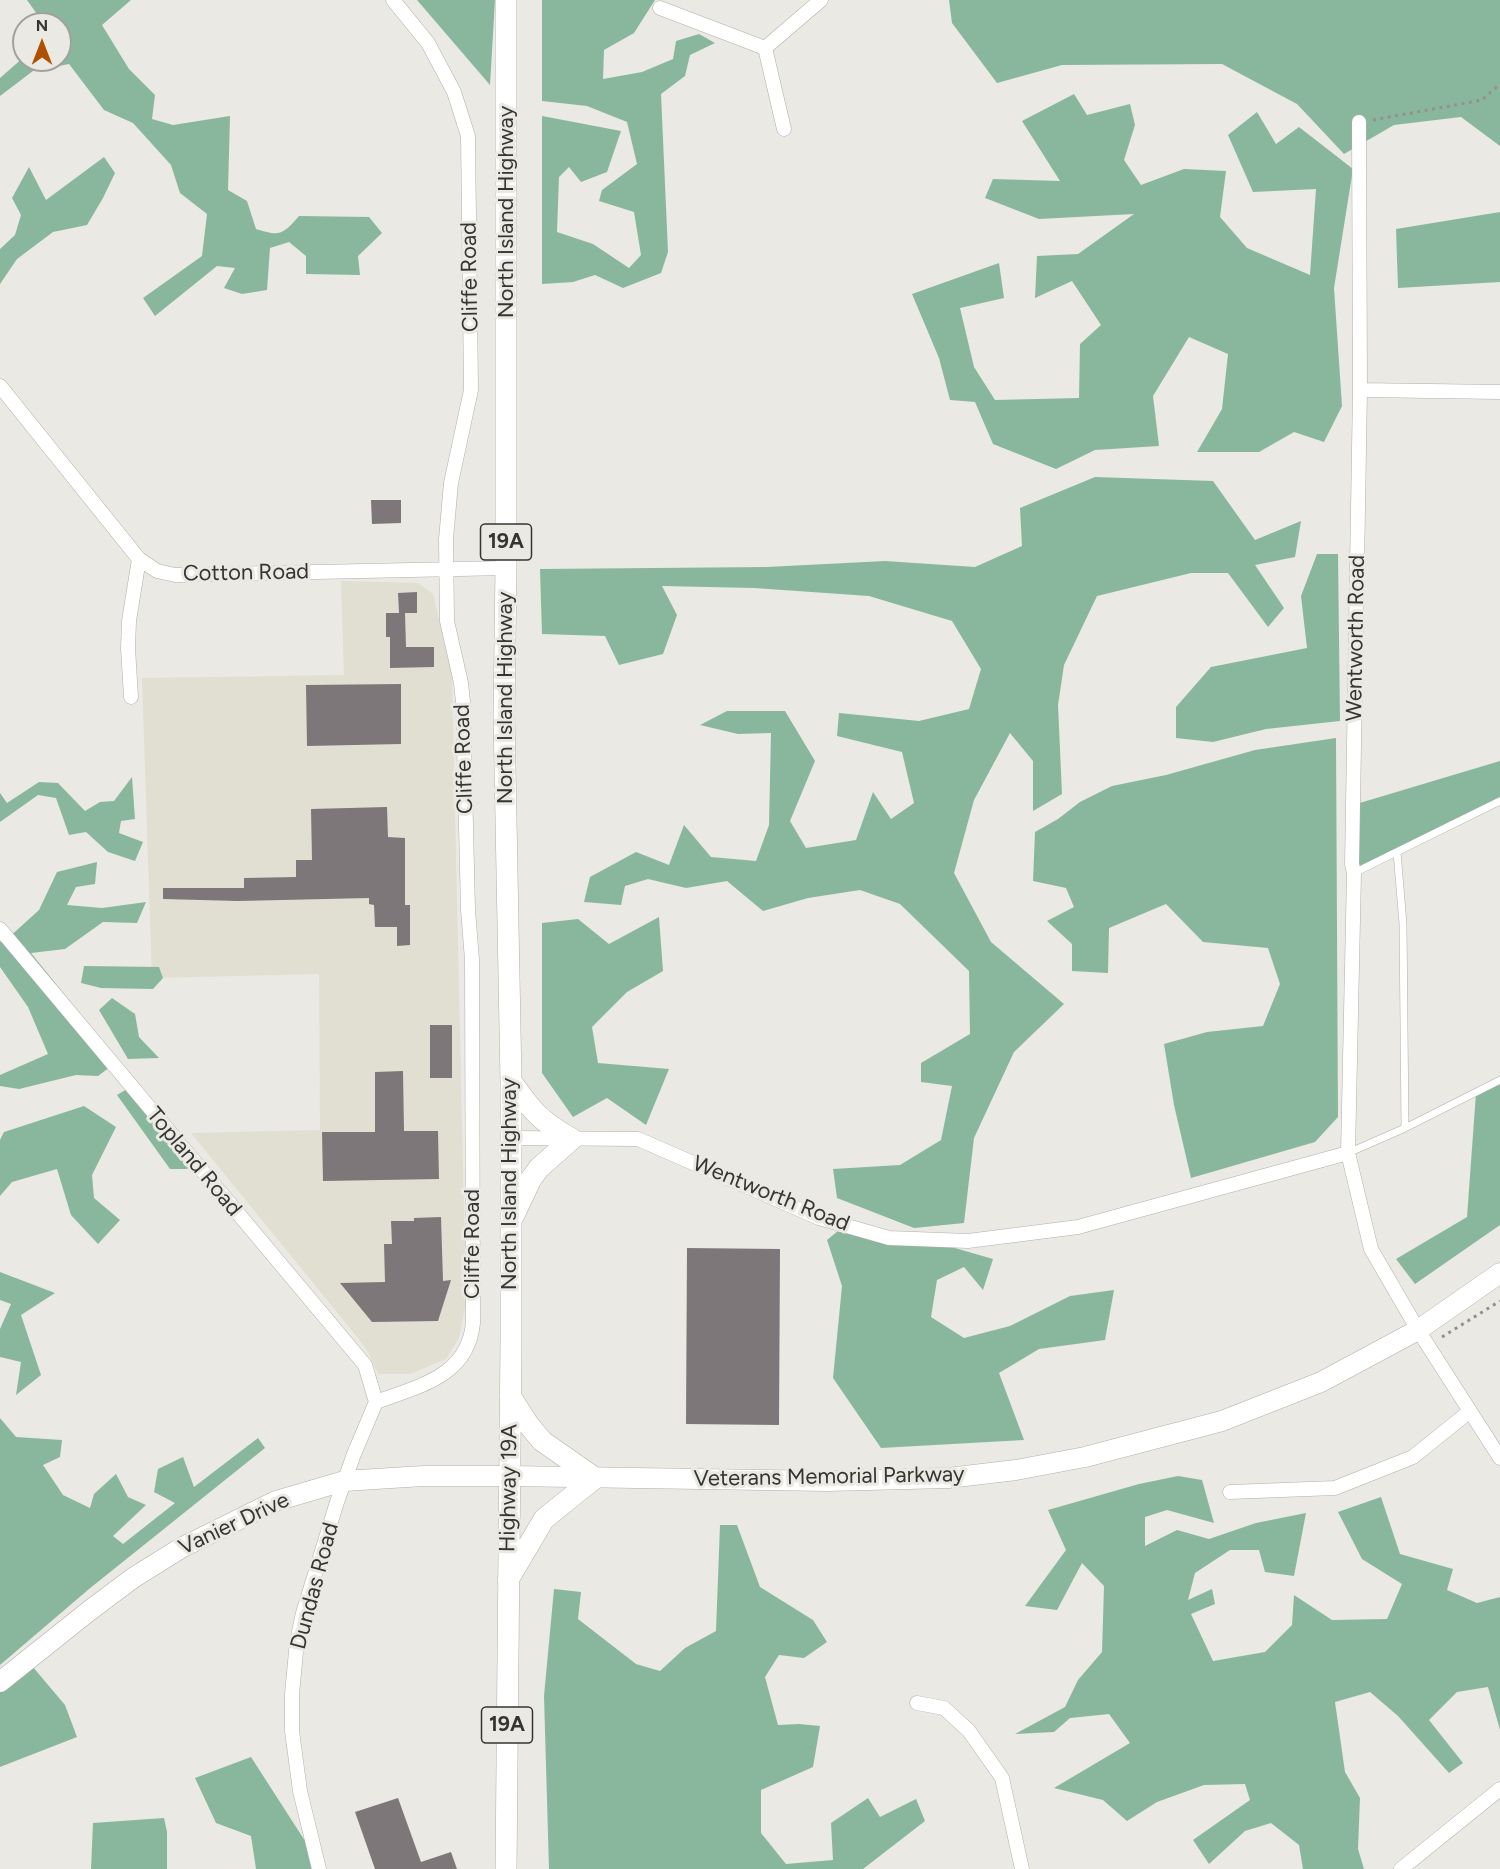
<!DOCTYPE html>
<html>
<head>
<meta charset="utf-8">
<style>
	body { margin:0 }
	#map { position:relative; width:1500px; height:1869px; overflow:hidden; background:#eae9e3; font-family:Figtree,sans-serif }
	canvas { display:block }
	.north { position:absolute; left:12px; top:12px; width:60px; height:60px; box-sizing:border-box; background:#eae9e3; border:2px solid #a2a19c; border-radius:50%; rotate:0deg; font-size:16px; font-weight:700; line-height:24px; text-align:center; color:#353532 }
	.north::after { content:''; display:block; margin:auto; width:21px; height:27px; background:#af5000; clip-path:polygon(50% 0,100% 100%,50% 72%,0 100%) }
</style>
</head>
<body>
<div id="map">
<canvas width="1500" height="1869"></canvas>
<div class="north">N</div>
</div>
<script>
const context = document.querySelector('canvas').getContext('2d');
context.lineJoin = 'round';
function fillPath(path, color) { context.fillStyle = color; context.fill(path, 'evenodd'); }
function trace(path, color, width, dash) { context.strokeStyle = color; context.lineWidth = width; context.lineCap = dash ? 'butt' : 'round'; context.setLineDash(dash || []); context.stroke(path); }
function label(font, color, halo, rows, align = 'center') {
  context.font = font + ' Figtree,sans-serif'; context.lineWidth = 6; context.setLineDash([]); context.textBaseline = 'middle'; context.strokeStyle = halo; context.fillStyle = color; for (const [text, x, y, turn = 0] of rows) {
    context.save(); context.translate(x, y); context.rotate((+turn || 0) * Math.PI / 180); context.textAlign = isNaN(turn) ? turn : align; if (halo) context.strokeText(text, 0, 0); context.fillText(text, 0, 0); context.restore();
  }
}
fillPath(new Path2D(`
	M 341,581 L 418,583 L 433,594 L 452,676 L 466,1302 L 459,1338 L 446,1359 L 410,1374 L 378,1374 L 368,1352 L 358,1338 L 191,1133 L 320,1130 L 319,974 L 152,978 L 142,678 L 344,675 Z`), '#e1dfd1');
fillPath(new Path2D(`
	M 27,0 L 131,0 L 102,25 L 129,69 L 155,95 L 152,119 L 173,125 L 230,116 L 228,190 L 247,201 L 256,229 C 279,236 282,236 299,216 L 369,217 L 382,233 L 358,256 L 360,275 L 306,274 L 306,256 L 289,242 L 270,248 L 267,290 L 242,294 L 224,288 L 235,268 L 217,266 L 155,316 L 143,298 L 202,256 L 207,214 L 180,193 L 171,165 L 133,123 L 104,110 L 69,64 L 33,71 L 0,96 L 0,78 L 24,57 L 24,60 L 60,60 L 60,24 L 44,24 Z
	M 417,0 L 495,0 L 490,85 Z
	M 542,0 L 655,0 L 634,33 L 604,50 L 603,79 L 642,72 L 673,59 L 676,41 L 699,34 L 715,43 L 690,55 L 685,76 L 661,94 L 668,252 L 661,273 L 623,288 L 595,275 L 573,282 L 542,284 L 542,116 L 621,131 L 607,172 L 581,182 L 569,167 L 559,177 L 557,232 L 593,244 L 629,268 L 641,255 L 634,212 L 599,201 L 602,190 L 637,164 L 627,122 L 587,106 L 542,101 Z
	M 949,0 L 1500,0 L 1500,146 L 1461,117 L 1394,125 L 1344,154 L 1297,104 L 1222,64 L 1062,65 L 997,83 L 952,23 Z
	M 1074,94 L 1087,115 L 1130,104 L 1135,125 L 1124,160 L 1141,185 L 1184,169 L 1226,171 L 1220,217 L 1247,248 L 1310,275 L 1316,189 L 1253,192 L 1228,135 L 1257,112 L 1276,144 L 1299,127 L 1353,169 L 1334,288 L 1342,406 L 1324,442 L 1294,432 L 1259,452 L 1197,452 L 1222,409 L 1228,354 L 1189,337 L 1153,396 L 1159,446 L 1095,450 L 1056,469 L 993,444 L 975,402 L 950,400 L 939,358 L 912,294 L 999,263 L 1004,298 L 960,308 L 974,367 L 995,400 L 1079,398 L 1080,344 L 1101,325 L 1072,281 L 1035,298 L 1037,256 L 1078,254 L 1134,214 L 1039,219 L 985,198 L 993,179 L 1060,181 L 1022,121 Z
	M 104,157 L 115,173 L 103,198 L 87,225 L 53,232 L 17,259 L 0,284 L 0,249 L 15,235 L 21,215 L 12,198 L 29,167 L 46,200 Z
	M 1500,212 L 1500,282 L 1398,288 L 1396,229 Z
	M 1095,477 L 1213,481 L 1255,540 L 1301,521 L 1295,557 L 1255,565 L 1284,608 L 1268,627 L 1228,573 L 1191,573 L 1097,596 L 1064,665 L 1058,705 L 1062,794 L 1033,811 L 1033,761 L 1010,733 L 974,800 L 954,873 L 991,942 L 1064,1004 L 1014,1052 L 974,1138 L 964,1223 L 914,1228 L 837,1198 L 833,1169 L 900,1165 L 941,1140 L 952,1086 L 921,1082 L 921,1063 L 970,1034 L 969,971 L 900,904 L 860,890 L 808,898 L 763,911 L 727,881 L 686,888 L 648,879 L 625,886 L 621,905 L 584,902 L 590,877 L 636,852 L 669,865 L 684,825 L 711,857 L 756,861 L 769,825 L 771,733 L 738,734 L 700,725 L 727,711 L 785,711 L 815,761 L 790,821 L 806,848 L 856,840 L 873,792 L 891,819 L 914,803 L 902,752 L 837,736 L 839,713 L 919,721 L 969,709 L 981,669 L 952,621 L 869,596 L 754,588 L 662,586 L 677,615 L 663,654 L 619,665 L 605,636 L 542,634 L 540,569 L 767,567 L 885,561 L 975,567 L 1022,546 L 1020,508 Z
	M 1317,554 L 1338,554 L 1340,721 L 1266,729 L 1213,742 L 1176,738 L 1176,707 L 1211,667 L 1307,648 L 1301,596 Z
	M 1336,738 L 1338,1117 L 1315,1142 L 1191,1178 L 1174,1105 L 1164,1044 L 1207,1032 L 1263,1026 L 1280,984 L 1268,948 L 1203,942 L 1166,904 L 1109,928 L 1108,973 L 1072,971 L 1072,944 L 1047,921 L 1074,907 L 1066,888 L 1033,881 L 1035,832 L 1058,819 L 1080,802 L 1112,786 L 1166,775 L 1255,750 Z
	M 1500,761 L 1500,801 L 1354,873 L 1353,805 Z
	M 132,777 L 135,819 L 121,821 L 119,833 L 143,842 L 135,861 L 108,852 L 86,832 L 69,835 L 56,798 L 38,795 L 0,822 L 0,793 L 7,803 L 39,782 L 58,783 L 85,811 L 100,802 L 114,801 Z
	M 97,862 L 95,884 L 76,887 L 67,905 L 102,908 L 146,902 L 137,923 L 103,922 L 65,949 L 31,953 L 118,1061 L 98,1076 L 76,1075 L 19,1089 L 0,1086 L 0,1075 L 48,1054 L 28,1007 L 0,967 L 0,942 L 6,940 L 39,910 L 57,872 Z
	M 659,917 L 663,971 L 627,992 L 592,1027 L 598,1063 L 669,1069 L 646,1125 L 607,1098 L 573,1117 L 542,1073 L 542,923 L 578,919 L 609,944 Z
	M 84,966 L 159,967 L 163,978 L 153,989 L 101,988 L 81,983 Z
	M 112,998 L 135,1014 L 139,1037 L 159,1058 L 128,1059 L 99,1010 Z
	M 1500,1080 L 1500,1225 L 1415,1284 L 1396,1259 L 1467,1217 L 1476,1093 Z
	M 137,1083 L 180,1135 L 190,1169 L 170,1169 L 117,1095 Z
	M 84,1106 L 116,1127 L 92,1175 L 94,1198 L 120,1220 L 98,1244 L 71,1215 L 57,1169 L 12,1182 L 0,1196 L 0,1140 L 4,1132 Z
	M 844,1226 L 948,1246 L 993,1259 L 983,1290 L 964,1267 L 937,1280 L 931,1317 L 964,1338 L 1010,1326 L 1070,1296 L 1114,1290 L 1105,1340 L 1039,1349 L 999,1373 L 1024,1440 L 881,1448 L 833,1378 L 842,1286 L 827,1240 Z
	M 0,1272 L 55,1293 L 21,1315 L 41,1375 L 16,1395 L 21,1362 L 0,1357 L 0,1329 L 11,1304 L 0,1300 Z
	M 0,1418 L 16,1437 L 62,1440 L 60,1457 L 43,1465 L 63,1495 L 90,1508 L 94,1494 L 116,1474 L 128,1497 L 146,1505 L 113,1536 L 123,1544 L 175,1503 L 154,1492 L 158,1469 L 183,1457 L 194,1487 L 258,1438 L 265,1448 L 89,1589 L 0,1665 Z
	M 1178,1476 L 1202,1480 L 1214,1523 L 1167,1510 L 1145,1517 L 1145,1546 L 1177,1530 L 1209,1539 L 1256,1523 L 1306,1513 L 1294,1576 L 1265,1572 L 1259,1550 L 1230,1550 L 1195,1573 L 1188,1600 L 1212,1589 L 1215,1604 L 1191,1614 L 1213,1661 L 1265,1652 L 1292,1625 L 1294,1595 L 1332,1620 L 1387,1619 L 1402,1584 L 1362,1559 L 1338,1512 L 1381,1497 L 1400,1554 L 1453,1569 L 1447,1590 L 1477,1603 L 1500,1597 L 1500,1730 L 1488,1687 L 1457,1692 L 1429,1720 L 1463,1763 L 1449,1773 L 1398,1716 L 1370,1692 L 1335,1702 L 1345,1772 L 1360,1798 L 1358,1849 L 1364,1869 L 1303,1869 L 1299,1845 L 1271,1823 L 1245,1831 L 1209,1864 L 1193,1840 L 1250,1800 L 1245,1784 L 1204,1785 L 1157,1802 L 1127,1821 L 1103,1800 L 1054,1788 L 1130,1743 L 1109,1714 L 1070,1718 L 1054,1732 L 1015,1734 L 1065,1707 L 1078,1680 L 1102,1652 L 1104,1586 L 1082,1563 L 1057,1610 L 1025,1606 L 1066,1550 L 1048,1510 L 1139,1484 Z
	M 720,1525 L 737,1525 L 760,1587 L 813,1620 L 827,1642 L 804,1658 L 779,1655 L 765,1677 L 778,1725 L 799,1724 L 820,1726 L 813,1767 L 761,1790 L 761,1833 L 786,1864 L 833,1860 L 831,1823 L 868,1798 L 880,1817 L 916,1799 L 925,1821 L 863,1869 L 549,1869 L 544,1696 L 554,1589 L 581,1592 L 578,1619 L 636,1664 L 660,1671 L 685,1648 L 716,1631 Z
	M 27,1660 L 65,1705 L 77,1737 L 0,1767 L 0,1682 Z
	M 251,1757 L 307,1844 L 313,1869 L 256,1869 L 251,1836 L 216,1823 L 195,1778 Z
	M 164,1818 L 167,1832 L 167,1869 L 91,1869 L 93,1823 Z`), '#89b79e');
fillPath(new Path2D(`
	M 371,500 L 401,500 L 401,523 L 372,524 Z
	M 417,592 L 417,613 L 405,613 L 406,647 L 434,647 L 434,667 L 390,668 L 390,637 L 386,637 L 386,613 L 399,613 L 398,593 Z
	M 401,684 L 401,744 L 307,746 L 306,685 Z
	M 387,807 L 388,837 L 405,838 L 405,905 L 410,905 L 410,945 L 397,946 L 397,927 L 375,927 L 374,905 L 369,904 L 369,898 L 238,901 L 163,899 L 163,888 L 244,888 L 244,878 L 296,877 L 296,860 L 312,860 L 311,809 Z
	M 430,1025 L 452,1025 L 452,1078 L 430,1078 Z
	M 403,1071 L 404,1131 L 438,1131 L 439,1179 L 323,1181 L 322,1132 L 375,1132 L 375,1072 Z
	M 441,1217 L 443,1281 L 451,1280 L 438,1321 L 372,1322 L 340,1283 L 385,1282 L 384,1244 L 392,1244 L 391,1221 L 414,1221 L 414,1218 Z
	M 687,1248 L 780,1249 L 779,1425 L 686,1424 Z
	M 398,1798 L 421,1862 L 451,1852 L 457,1869 L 375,1869 L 355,1812 Z`), '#7d7779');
const lane = new Path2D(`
	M 1397,852 L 1403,924 L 1405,1128 L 1500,1080
	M 1354,873 L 1500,801
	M 1348,1153 L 1405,1128`);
const street = new Path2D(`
	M 660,8 L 765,48
	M 765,48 L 784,129
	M 765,48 L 821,0
	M 1359,122 L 1360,390 L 1352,864 L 1354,873 L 1348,1153 L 1371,1249 L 1418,1330 L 1500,1458
	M 0,386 L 139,559 L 157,571 L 175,575 L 506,568
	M 1360,390 L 1500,392
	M 131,697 L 128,648 L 129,621 L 139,559
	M 0,929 L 365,1365 L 376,1402
	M 510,1138 L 638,1139 L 819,1218 L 889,1238 L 968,1241 L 1078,1227 L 1348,1153
	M 1230,1492 L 1335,1488 L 1413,1457 L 1470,1411
	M 917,1703 L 944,1708 L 969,1731 L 1002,1778 L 1022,1869
	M 319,1869 L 300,1791 L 292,1731 L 292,1694 L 297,1641 L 303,1613 L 337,1502 L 354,1454 L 376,1402 C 418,1386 468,1377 473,1323 L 472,960 L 468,910 L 463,702 L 461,683 L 447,621 L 446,539 L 451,483 L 471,390 L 468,136 L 454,92 L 428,43 L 393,0
	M 1401,1869 L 1500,1789`);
const secondary = new Path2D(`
	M 0,1682 L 89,1611 L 133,1578 L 181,1548 L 276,1501 L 344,1481 L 423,1476 L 509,1476 L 827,1481 L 948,1478 L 1016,1470 L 1085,1457 L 1222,1421 L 1321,1382 L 1418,1330 L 1500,1273`);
const primary = new Path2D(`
	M 506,0 L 506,568 L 504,715 L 511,1081 L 511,1341 L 506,1869
	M 511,1081 C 532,1111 540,1121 572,1139 L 539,1168 L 531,1179 L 513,1217
	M 508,1580 L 544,1519 L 595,1478 L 542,1441 L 528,1424 L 510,1396`);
trace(lane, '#b0afa9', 8);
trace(street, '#b0afa9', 15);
trace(secondary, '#b0afa9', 21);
trace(primary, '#b0afa9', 22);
trace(new Path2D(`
	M 1373,120 L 1482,100 L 1500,84
	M 1442,1337 L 1500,1301`), '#92928d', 3, [3, 4.5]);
trace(lane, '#fff', 7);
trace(street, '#fff', 14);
trace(secondary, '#fff', 20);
trace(primary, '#fff', 21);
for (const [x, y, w] of [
	[506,542,51],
	[507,1725,51]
]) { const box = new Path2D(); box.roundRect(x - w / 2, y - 18, w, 36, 4.5); context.fillStyle = '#eae9e3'; context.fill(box); trace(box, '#353532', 1.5); }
label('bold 21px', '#353532', null, [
	["19A",506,542],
	["19A",507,1725]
]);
label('22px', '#353532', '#eae9e3', [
	["North Island Highway",507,212,-90],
	["Cliffe Road",470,277,-91],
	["Cotton Road",246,573,-1],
	["Wentworth Road",1356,638,-89],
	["North Island Highway",506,698,-90],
	["Cliffe Road",464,759,-92],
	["Topland Road",194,1162,50],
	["North Island Highway",510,1184,-90],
	["Wentworth Road",771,1194,22],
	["Cliffe Road",473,1244,-90],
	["Veterans Memorial Parkway",829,1477,-1],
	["Highway 19A",509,1488,-89],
	["Vanier Drive",234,1524,-25],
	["Dundas Road",315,1586,-75]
]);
</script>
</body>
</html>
